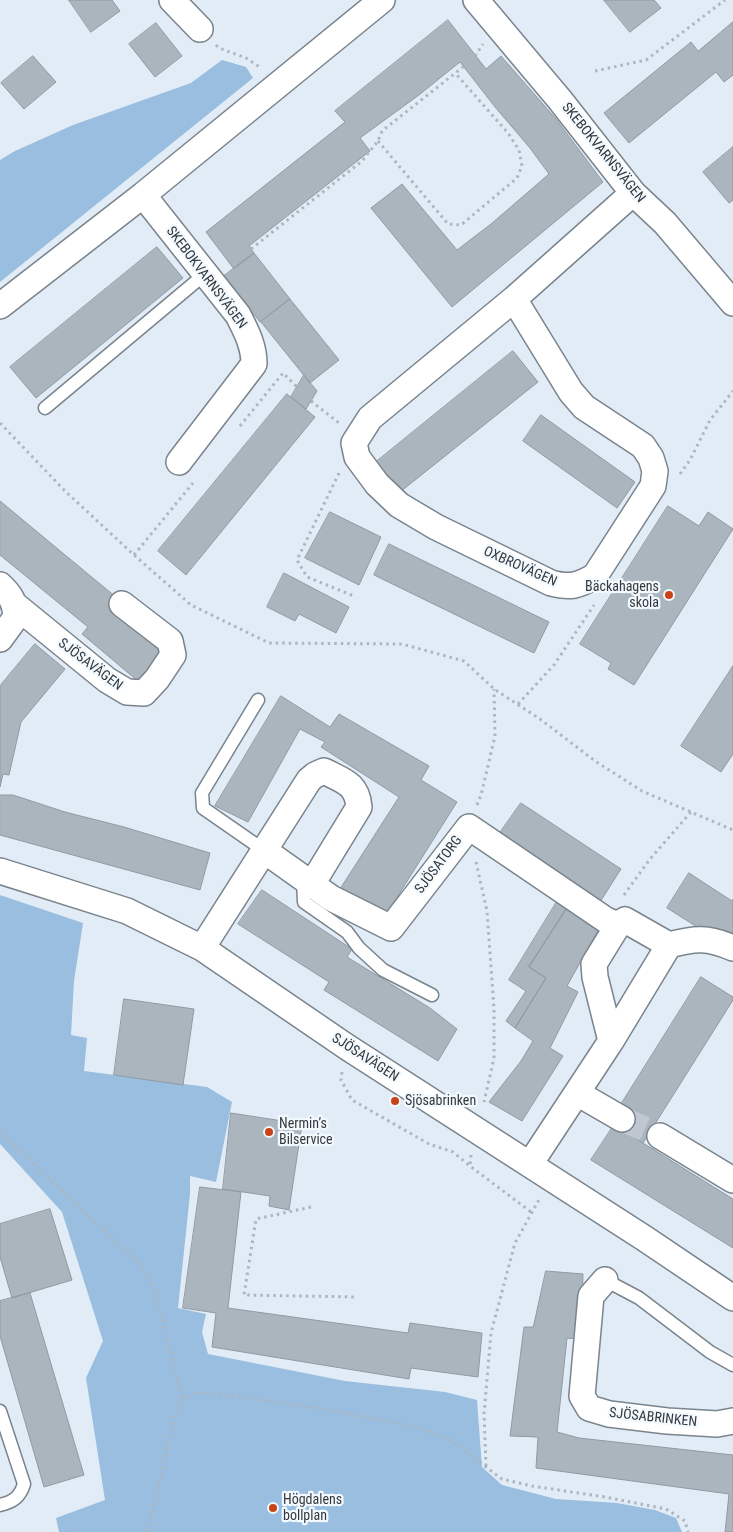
<!DOCTYPE html>
<html>
<head>
<meta charset="utf-8">
<style>
	body { margin:0 }
	canvas { display:block; background:#e1ecf6 }
</style>
</head>
<body>
<canvas width="733" height="1532"></canvas>
<script>
const context = document.querySelector('canvas').getContext('2d');
context.lineJoin = 'round';
function fillPath(path, color) { context.fillStyle = color; context.fill(path, 'evenodd'); }
function trace(path, color, width, dash) { context.strokeStyle = color; context.lineWidth = width; context.lineCap = dash ? 'butt' : 'round'; context.setLineDash(dash || []); context.stroke(path); }
function label(font, color, halo, rows, align = 'center') {
  context.font = font + ' "Roboto Condensed",sans-serif'; context.lineWidth = 4.5; context.setLineDash([]); context.textBaseline = 'middle'; context.strokeStyle = halo; context.fillStyle = color; for (const [text, x, y, turn = 0] of rows) {
    context.save(); context.translate(x, y); context.rotate((+turn || 0) * Math.PI / 180); context.textAlign = isNaN(turn) ? turn : align; if (halo) context.strokeText(text, 0, 0); context.fillText(text, 0, 0); context.restore();
  }
}
fillPath(new Path2D(`
	M 222,60 L 246,67 L 253,78 L 0,282 L 0,160 L 15,151 L 73,125 L 191,83 Z
	M 0,895 L 83,923 L 74,981 L 71,1035 L 87,1038 L 84,1071 L 207,1087 L 232,1102 L 216,1182 L 190,1176 L 190,1194 L 178,1308 L 206,1314 L 202,1332 L 208,1354 L 345,1381 L 445,1392 L 477,1400 L 482,1467 L 502,1485 L 556,1499 L 617,1503 L 655,1510 L 676,1518 L 682,1532 L 59,1532 L 56,1518 L 105,1500 L 86,1378 L 103,1341 L 62,1212 L 0,1144 Z`), '#99bee0');
const building = new Path2D(`
	M 69,0 L 112,0 L 120,11 L 91,32 Z
	M 604,0 L 654,0 L 661,8 L 630,32 Z
	M 448,20 L 486,69 L 501,56 L 556,119 L 603,182 L 452,307 L 371,208 L 402,184 L 457,250 L 491,224 L 549,174 L 530,148 L 495,107 L 460,62 L 419,95 L 360,138 L 370,151 L 249,246 L 254,253 L 234,269 L 206,232 L 345,122 L 335,111 Z
	M 733,22 L 733,75 L 724,82 L 716,72 L 629,143 L 604,113 L 691,42 L 698,51 Z
	M 156,23 L 182,56 L 155,77 L 129,44 Z
	M 33,56 L 56,82 L 24,109 L 1,83 Z
	M 733,147 L 733,200 L 729,203 L 703,172 Z
	M 157,247 L 183,278 L 36,398 L 10,367 Z
	M 254,253 L 290,299 L 260,322 L 224,276 Z
	M 290,299 L 339,360 L 310,383 L 261,322 Z
	M 513,351 L 538,382 L 400,492 L 376,462 Z
	M 304,375 L 317,391 L 306,409 L 291,397 Z
	M 287,394 L 315,417 L 186,575 L 158,551 Z
	M 541,415 L 635,482 L 617,508 L 523,441 Z
	M 0,501 L 117,598 L 110,605 L 164,654 L 139,682 L 82,634 L 88,627 L 0,555 Z
	M 668,506 L 699,526 L 708,512 L 733,529 L 634,685 L 608,669 L 611,663 L 580,644 Z
	M 330,512 L 381,537 L 359,585 L 305,558 Z
	M 389,544 L 549,622 L 534,653 L 374,575 Z
	M 284,573 L 349,607 L 336,633 L 299,614 L 295,621 L 267,607 Z
	M 35,644 L 65,669 L 21,722 L 9,775 L 3,774 L 0,787 L 0,686 Z
	M 733,666 L 733,754 L 721,772 L 681,746 Z
	M 281,696 L 330,727 L 339,714 L 429,766 L 421,780 L 457,802 L 387,913 L 340,889 L 399,797 L 321,747 L 325,742 L 300,729 L 248,822 L 215,806 Z
	M 0,795 L 13,795 L 65,812 L 124,827 L 210,853 L 200,890 L 0,835 Z
	M 521,803 L 621,869 L 600,902 L 497,837 Z
	M 689,873 L 732,901 L 733,899 L 733,938 L 718,928 L 713,937 L 667,908 Z
	M 262,890 L 352,949 L 347,957 L 430,1008 L 457,1029 L 438,1061 L 324,990 L 329,982 L 238,924 Z
	M 558,900 L 567,908 L 529,967 L 546,978 L 515,1028 L 506,1021 L 526,991 L 509,980 Z
	M 567,908 L 600,927 L 567,986 L 578,992 L 550,1048 L 563,1056 L 522,1121 L 489,1102 L 521,1061 L 533,1041 L 515,1028 L 546,978 L 529,967 Z
	M 701,977 L 733,997 L 733,1000 L 643,1143 L 621,1129 L 618,1109 Z
	M 124,999 L 194,1009 L 183,1085 L 114,1075 Z
	M 231,1113 L 302,1124 L 289,1210 L 269,1206 L 270,1196 L 223,1189 Z
	M 614,1125 L 733,1199 L 733,1248 L 591,1160 Z
	M 200,1187 L 241,1192 L 228,1308 L 408,1333 L 410,1323 L 482,1333 L 478,1377 L 411,1368 L 409,1379 L 212,1347 L 216,1313 L 183,1308 Z
	M 50,1209 L 72,1280 L 12,1298 L 0,1257 L 0,1224 Z
	M 546,1271 L 583,1274 L 582,1303 L 577,1339 L 567,1338 L 557,1432 L 579,1438 L 733,1455 L 733,1532 L 725,1532 L 729,1494 L 536,1468 L 538,1437 L 510,1436 L 524,1327 L 533,1327 Z
	M 30,1293 L 84,1475 L 44,1487 L 0,1336 L 0,1301 Z`);
fillPath(building, '#aab5be');
trace(building, '#909aa3', 1);
trace(new Path2D(`
	M 622,1119 L 660,1136`), '#bfc8d1', 25, [25, 12]);
const lane = new Path2D(`
	M 45,408 L 205,274
	M 258,700 L 202,793 L 203,808 L 265,851
	M 303,879 L 304,902 L 347,932 L 359,948 L 383,970 L 432,995
	M 605,1280 L 639,1298 L 710,1352 L 733,1365
	M 0,1411 L 24,1484 C 20,1497 13,1502 0,1505`);
const street = new Path2D(`
	M 172,0 L 200,29
	M 476,0 L 560,100 L 633,193 L 665,223 L 733,303
	M 143,195 L 238,315 C 246,331 254,345 254,364 L 179,462
	M 514,299 L 571,392 L 584,407 L 643,446 L 651,458 L 655,471 L 653,486 L 595,576 C 578,586 570,588 551,583 L 436,527 L 399,505 L 377,484 L 357,457 L 354,443 L 370,418 L 514,299 L 633,193
	M 0,306 L 143,195 L 382,0
	M 0,585 C 11,595 15,603 16,617 L 0,639
	M 15,605 L 107,680 L 127,692 L 144,693 L 157,679 L 173,655 L 170,641 L 122,604
	M 265,851 L 331,898 L 391,928 L 469,827 L 606,920 L 618,925 L 625,920 L 669,945
	M 0,871 L 127,911 L 202,948 L 347,1047 L 644,1238 L 733,1298
	M 202,948 L 309,780 L 315,775 L 324,771 C 343,781 357,783 359,807 L 312,884
	M 611,1041 L 595,977 L 594,964 L 618,925
	M 577,1093 L 622,1119
	M 660,1136 L 733,1180
	M 530,1164 L 611,1041 L 669,945 C 695,938 708,937 733,948
	M 605,1280 L 591,1296 L 582,1396 L 589,1408 L 609,1414 L 667,1421 L 717,1424 L 733,1421`);
trace(lane, '#7a848d', 15);
trace(street, '#7a848d', 28);
trace(new Path2D(`
	M 216,45 L 219,48 L 246,58 L 261,68
	M 475,56 L 483,44
	M 595,71 L 646,60 L 725,0
	M 378,141 L 448,224 L 461,225 L 517,178 L 522,166 L 519,150 L 508,133 L 456,74
	M 251,249 L 362,161 L 378,141 L 382,131 L 463,67
	M 311,401 L 339,423
	M 0,423 L 65,491 L 134,555 L 191,605 L 269,643 L 402,644 L 464,661 L 494,689 L 540,719 L 595,761 L 642,791 L 733,830
	M 240,426 L 283,373 L 297,387
	M 339,473 L 297,560 L 307,577 L 354,596
	M 680,474 L 690,460 L 710,420 L 733,391
	M 134,555 L 193,483
	M 518,704 L 554,665 L 594,605
	M 477,805 L 481,795 L 495,736 L 494,689
	M 476,862 L 487,911 L 494,1009 L 494,1058 L 484,1102
	M 624,895 L 650,859 L 691,812
	M 342,1072 L 341,1080 L 352,1100 L 429,1144 L 453,1152 L 470,1166
	M 0,1132 L 145,1269 L 156,1295 L 183,1400
	M 471,1155 L 470,1166 L 531,1212
	M 311,1207 L 256,1219 L 244,1295 L 357,1297
	M 486,1466 L 484,1414 L 491,1333 L 515,1243 L 540,1198
	M 69,1532 L 74,1532
	M 148,1532 L 174,1417 L 183,1400 L 197,1392 L 241,1397 L 317,1408 L 418,1427 L 448,1439 L 502,1479 L 532,1486 L 605,1497 L 666,1509 L 685,1521 L 688,1532`), '#adb6be', 3, [2.5, 4]);
trace(lane, '#fff', 12);
trace(street, '#fff', 25);
for (const [x, y, r, color] of [
	[669,595,5,"#ca4217"],
	[395,1101,5,"#ca4217"],
	[269,1132,5,"#ca4217"],
	[273,1508,5,"#ca4217"]
]) { const dot = new Path2D(); dot.arc(x, y, r, 0, 2 * Math.PI); context.fillStyle = color; context.fill(dot); trace(dot, '#f2f9ff', 2); }
label('14px', '#35393d', '#f2f9ff', [
	["SKEBOKVARNSVÄGEN",603,153,51],
	["SKEBOKVARNSVÄGEN",206,278,53],
	["OXBROVÄGEN",520,567,24],
	["SJÖSAVÄGEN",90,665,37],
	["SJÖSATORG",439,865,-53],
	["SJÖSAVÄGEN",365,1058,33],
	["SJÖSABRINKEN",653,1418,6]
]);
label('14px', '#35393d', '#f2f9ff', [
	["Bäckahagens",659,587,"right"],
	["skola",659,603,"right"],
	["Sjösabrinken",405,1101],
	["Nermin’s",279,1124],
	["Bilservice",279,1140],
	["Högdalens",283,1500],
	["bollplan",283,1516]
], 'left');
</script>
</body>
</html>
